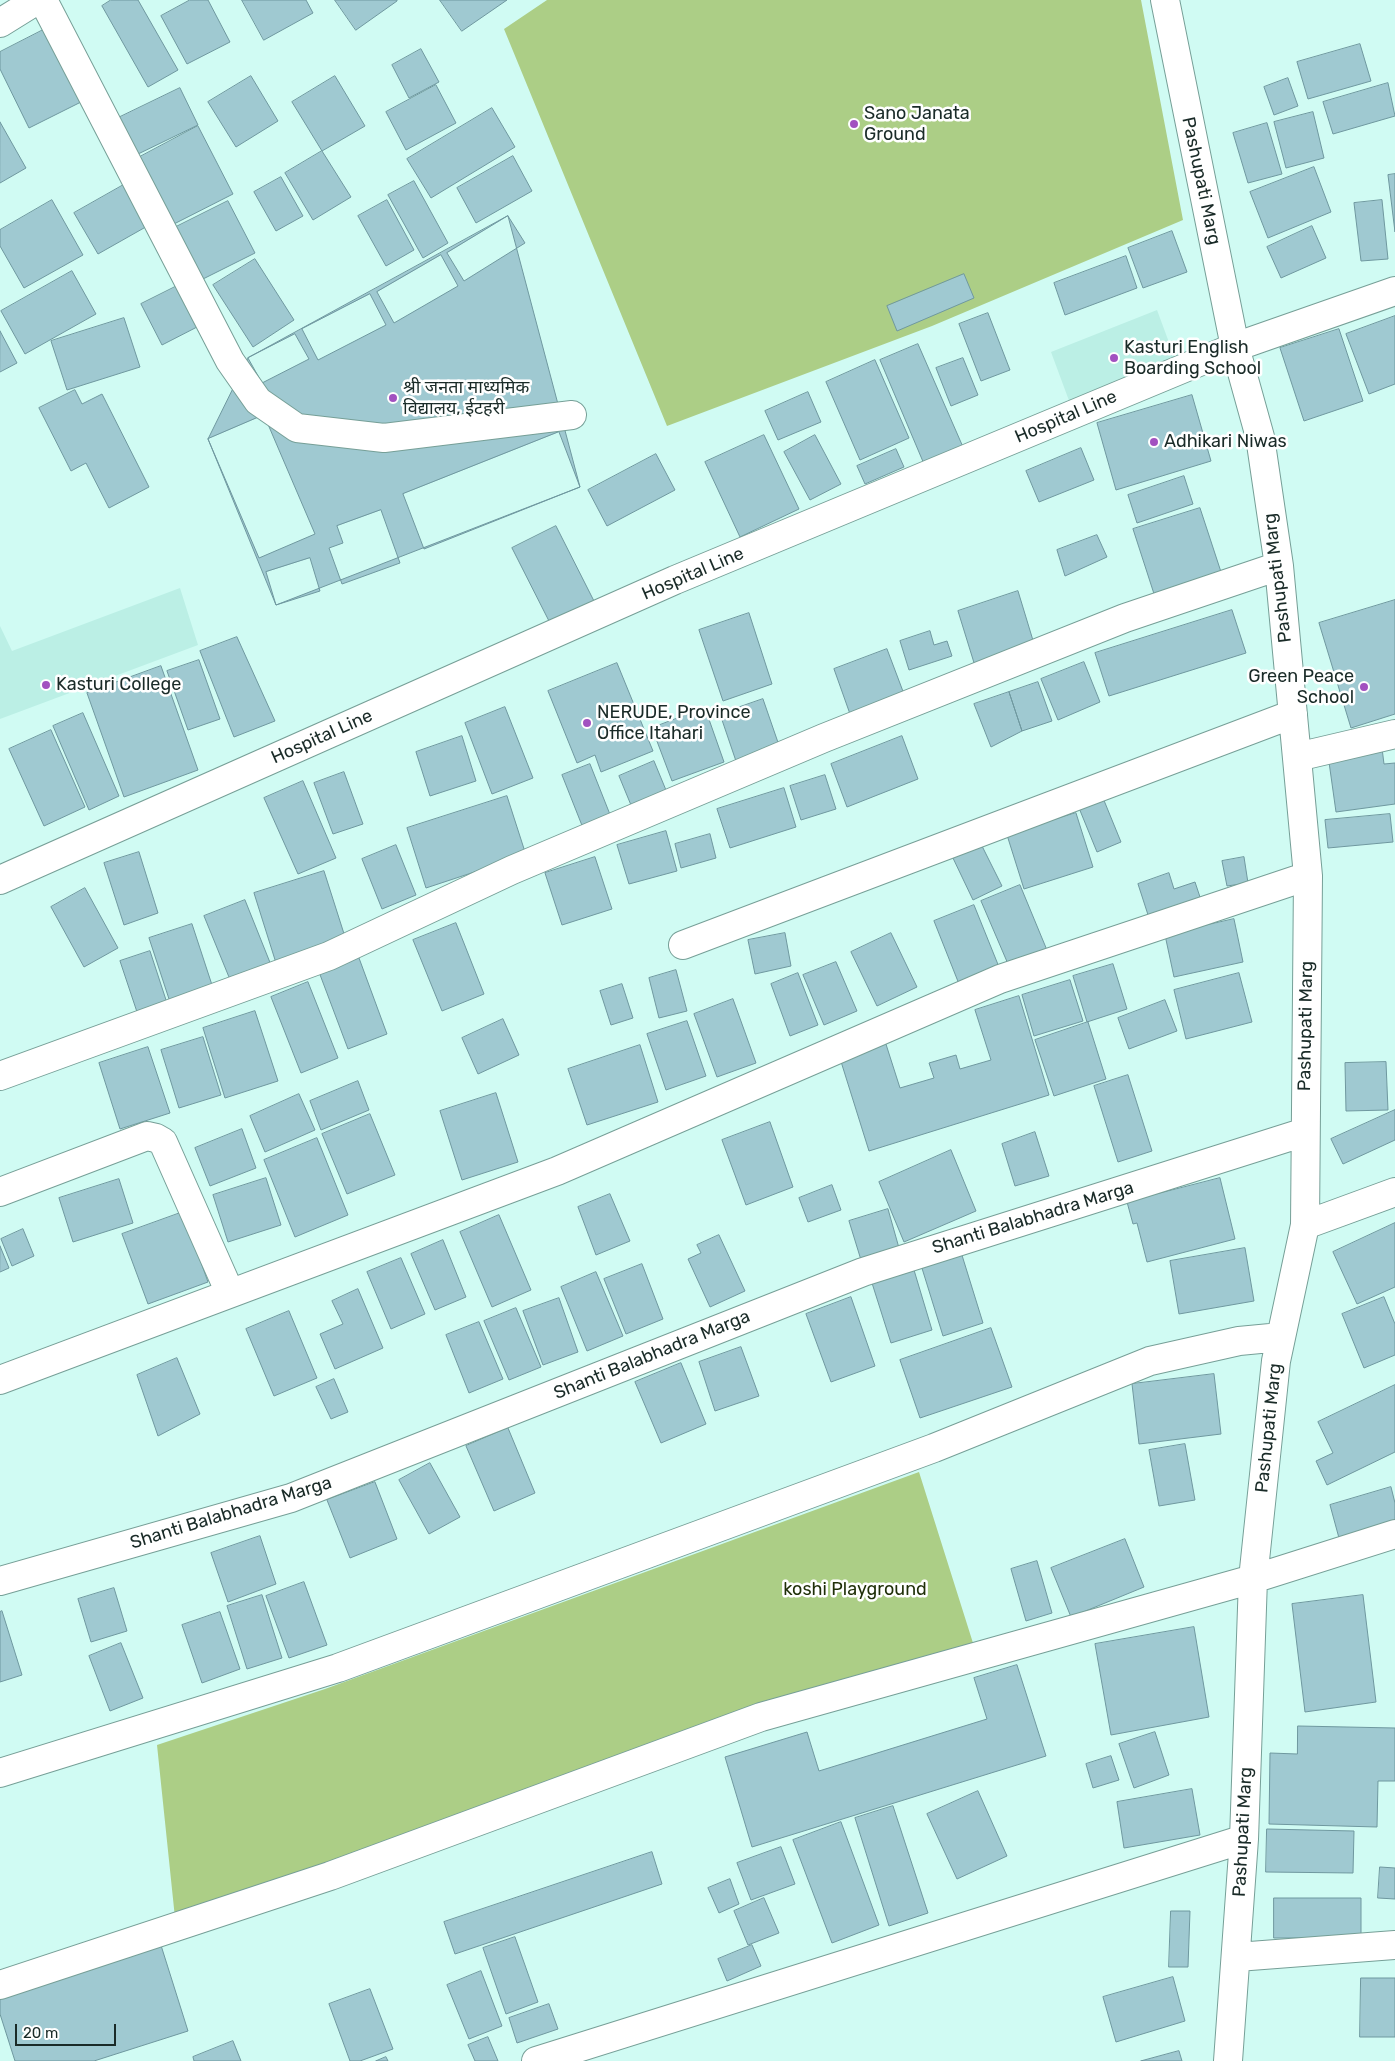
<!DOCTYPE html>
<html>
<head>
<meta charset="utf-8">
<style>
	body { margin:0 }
	#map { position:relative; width:1395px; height:2061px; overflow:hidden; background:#d0fbf3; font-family:Rubik,sans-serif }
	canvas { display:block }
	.scale { position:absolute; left:15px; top:2024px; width:101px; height:22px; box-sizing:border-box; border:2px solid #1a2b28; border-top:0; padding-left:6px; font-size:15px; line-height:18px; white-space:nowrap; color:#1a2b28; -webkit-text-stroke:4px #fff; paint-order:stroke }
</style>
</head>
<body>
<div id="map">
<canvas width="1395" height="2061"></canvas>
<div class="scale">20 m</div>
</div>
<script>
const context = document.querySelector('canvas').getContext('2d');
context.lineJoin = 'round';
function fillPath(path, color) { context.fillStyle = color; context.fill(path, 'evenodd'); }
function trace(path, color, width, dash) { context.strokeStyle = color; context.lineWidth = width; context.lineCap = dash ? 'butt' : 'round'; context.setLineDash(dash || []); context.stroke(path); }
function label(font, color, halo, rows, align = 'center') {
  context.font = font + ' Rubik,"Noto Sans Devanagari",sans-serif'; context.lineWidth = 5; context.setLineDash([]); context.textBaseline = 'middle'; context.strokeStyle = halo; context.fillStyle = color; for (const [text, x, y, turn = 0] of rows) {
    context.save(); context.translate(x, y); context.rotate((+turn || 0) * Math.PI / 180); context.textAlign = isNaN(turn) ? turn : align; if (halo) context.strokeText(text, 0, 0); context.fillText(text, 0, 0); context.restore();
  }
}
fillPath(new Path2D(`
	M 1157,310 L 1177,364 L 1071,406 L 1051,352 Z
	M 180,588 L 198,645 L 0,719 L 0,626 L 12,651 Z`), '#bbefe5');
fillPath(new Path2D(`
	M 547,0 L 1141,0 L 1183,220 L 932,326 L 667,426 L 504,29 Z
	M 919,1472 L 973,1643 L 175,1918 L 157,1745 L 325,1689 Z`), '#acce86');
const building = new Path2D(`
	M 111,0 L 138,0 L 178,70 L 148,87 L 102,6 Z
	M 190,0 L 208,0 L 230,42 L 187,64 L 161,16 Z
	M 242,0 L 306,0 L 313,13 L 264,40 Z
	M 335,0 L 397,0 L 397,1 L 356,30 Z
	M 440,0 L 507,0 L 462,31 Z
	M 47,28 L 83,101 L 29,128 L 0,69 L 0,52 Z
	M 1360,44 L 1371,81 L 1308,99 L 1297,62 Z
	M 421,49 L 439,82 L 409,98 L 392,65 Z
	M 251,76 L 278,121 L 236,147 L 208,102 Z
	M 335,76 L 365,126 L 322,151 L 292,102 Z
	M 1288,78 L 1298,106 L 1274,115 L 1264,87 Z
	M 1388,83 L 1395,116 L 1333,134 L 1323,102 Z
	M 436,85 L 456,123 L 406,150 L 386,112 Z
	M 180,88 L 198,125 L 136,155 L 118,118 Z
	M 492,108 L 515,147 L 431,198 L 407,159 Z
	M 1313,112 L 1324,158 L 1286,168 L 1274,122 Z
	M 0,122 L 26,168 L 0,183 Z
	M 1267,123 L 1282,174 L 1248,183 L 1233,133 Z
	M 198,126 L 233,194 L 170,226 L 136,159 Z
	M 322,151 L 351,197 L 313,220 L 285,173 Z
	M 513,156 L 532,191 L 476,223 L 457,188 Z
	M 1314,167 L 1331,212 L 1268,238 L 1250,192 Z
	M 1395,174 L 1395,232 L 1388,175 Z
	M 281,177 L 303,216 L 276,231 L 254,192 Z
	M 414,181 L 448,243 L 423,258 L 388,195 Z
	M 127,183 L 151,224 L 98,254 L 74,213 Z
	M 52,200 L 83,255 L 24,288 L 0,246 L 0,230 Z
	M 387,200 L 414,250 L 386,266 L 358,216 Z
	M 1382,200 L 1388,259 L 1361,261 L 1354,203 Z
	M 228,201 L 255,253 L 203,279 L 176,227 Z
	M 508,216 L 525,243 L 464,281 L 447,253 Z
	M 508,216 L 580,487 L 276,605 L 208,439 L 248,358 Z
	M 1312,226 L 1326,258 L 1281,278 L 1267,247 Z
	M 1172,231 L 1187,272 L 1143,288 L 1128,248 Z
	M 441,255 L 458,286 L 394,323 L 377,292 Z
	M 1126,256 L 1137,288 L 1065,315 L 1054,283 Z
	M 255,259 L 294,320 L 253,347 L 213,285 Z
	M 72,271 L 96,314 L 25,354 L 1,311 Z
	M 964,274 L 974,298 L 897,331 L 887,306 Z
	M 179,285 L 199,326 L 162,345 L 141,304 Z
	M 370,294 L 386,325 L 318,360 L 302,329 Z
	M 988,313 L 1010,370 L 981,381 L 959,324 Z
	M 1395,316 L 1395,384 L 1369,394 L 1346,334 Z
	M 124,318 L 140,367 L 67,390 L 51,341 Z
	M 1339,329 L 1363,401 L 1304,421 L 1280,348 Z
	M 0,331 L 17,363 L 0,372 Z
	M 295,334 L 309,359 L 262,383 L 248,358 Z
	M 918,344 L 963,447 L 924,464 L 880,360 Z
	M 963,358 L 978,395 L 951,406 L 936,368 Z
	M 875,360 L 909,438 L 860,460 L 826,382 Z
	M 75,390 L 82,404 L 102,394 L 149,487 L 109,508 L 86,463 L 71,471 L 39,408 Z
	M 808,392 L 821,422 L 778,440 L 765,411 Z
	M 1192,395 L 1211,461 L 1116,490 L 1097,423 Z
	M 264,415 L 315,534 L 259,558 L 208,439 Z
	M 559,432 L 580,487 L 424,549 L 403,494 Z
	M 764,435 L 799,509 L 740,537 L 705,462 Z
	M 815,435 L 841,484 L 810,500 L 784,452 Z
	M 1081,448 L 1094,480 L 1039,502 L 1026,471 Z
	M 896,449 L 904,467 L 865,484 L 857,466 Z
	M 656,454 L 675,490 L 607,526 L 588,490 Z
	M 1184,476 L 1193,504 L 1137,523 L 1128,495 Z
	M 1200,508 L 1223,578 L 1156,600 L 1133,529 Z
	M 381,510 L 400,563 L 342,584 L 329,548 L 343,543 L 337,526 Z
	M 556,526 L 595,603 L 551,625 L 512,548 Z
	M 1097,535 L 1107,557 L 1065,576 L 1057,550 Z
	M 310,558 L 320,591 L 276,605 L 266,572 Z
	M 1018,591 L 1035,647 L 975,666 L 958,611 Z
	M 1395,600 L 1395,714 L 1351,728 L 1319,623 Z
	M 1232,610 L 1246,653 L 1109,696 L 1095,653 Z
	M 749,613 L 772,684 L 723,701 L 699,630 Z
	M 930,631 L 934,645 L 947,641 L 952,656 L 909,670 L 900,641 Z
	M 237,637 L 275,721 L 234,737 L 200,651 Z
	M 887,649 L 904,694 L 850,714 L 834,669 Z
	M 199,660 L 220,719 L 188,730 L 167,671 Z
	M 1084,662 L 1100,702 L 1058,720 L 1041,679 Z
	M 617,663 L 653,751 L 601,772 L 595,755 L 577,763 L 548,691 Z
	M 161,666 L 198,770 L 124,797 L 87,693 Z
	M 1038,682 L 1052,721 L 1022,731 L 1009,692 Z
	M 1009,692 L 1022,731 L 991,747 L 974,704 Z
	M 763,699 L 782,754 L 739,770 L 720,714 Z
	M 505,707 L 533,778 L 492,794 L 465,723 Z
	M 705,708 L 724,762 L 672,781 L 652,728 Z
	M 83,713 L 119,796 L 89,810 L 53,726 Z
	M 51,730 L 85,807 L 44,826 L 9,749 Z
	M 462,736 L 476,781 L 430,796 L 416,752 Z
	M 902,736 L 918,779 L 847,807 L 831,764 Z
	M 1382,748 L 1384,764 L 1395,763 L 1395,804 L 1336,812 L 1328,755 Z
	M 654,761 L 668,795 L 633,810 L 619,776 Z
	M 590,764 L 611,817 L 583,828 L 562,775 Z
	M 344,772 L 363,824 L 333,834 L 314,783 Z
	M 825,775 L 836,809 L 801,820 L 790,786 Z
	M 303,781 L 336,858 L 298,874 L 264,798 Z
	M 784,788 L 796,827 L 730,848 L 717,809 Z
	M 507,796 L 526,855 L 426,888 L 407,828 Z
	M 1103,798 L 1121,842 L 1097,852 L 1079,808 Z
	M 1076,813 L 1093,867 L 1024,889 L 1007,835 Z
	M 1390,814 L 1393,842 L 1328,848 L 1325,820 Z
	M 666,831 L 677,871 L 629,884 L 617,845 Z
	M 710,834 L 716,858 L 681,868 L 675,844 Z
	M 980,842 L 1002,886 L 973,900 L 952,856 Z
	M 396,845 L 416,895 L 382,909 L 362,859 Z
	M 139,852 L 158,913 L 124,925 L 104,863 Z
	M 595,857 L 612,909 L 562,925 L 545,873 Z
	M 1244,857 L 1248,883 L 1227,886 L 1222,861 Z
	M 324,871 L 346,940 L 276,963 L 254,893 Z
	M 1169,873 L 1174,889 L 1195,882 L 1202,903 L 1150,921 L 1138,884 Z
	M 1020,885 L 1049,955 L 1011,971 L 981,901 Z
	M 85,888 L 118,948 L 84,967 L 51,907 Z
	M 245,900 L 271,965 L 231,982 L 204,916 Z
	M 974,905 L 999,967 L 959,984 L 934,921 Z
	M 1234,919 L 1243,962 L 1174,977 L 1165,935 Z
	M 456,923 L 484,994 L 442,1011 L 413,940 Z
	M 192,924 L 213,988 L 170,1002 L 149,938 Z
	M 785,933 L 791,966 L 755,974 L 748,940 Z
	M 891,933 L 917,987 L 877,1006 L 851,952 Z
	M 150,951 L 167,1003 L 137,1012 L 120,961 Z
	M 359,958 L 387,1034 L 348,1049 L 319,972 Z
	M 836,962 L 857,1011 L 824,1025 L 803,975 Z
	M 1113,964 L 1127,1009 L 1087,1022 L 1073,976 Z
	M 676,970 L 687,1011 L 659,1018 L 649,978 Z
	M 798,973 L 818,1025 L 790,1036 L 771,984 Z
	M 1239,973 L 1252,1022 L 1186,1039 L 1174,990 Z
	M 1070,980 L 1083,1021 L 1034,1036 L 1022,995 Z
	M 308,982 L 338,1058 L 301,1073 L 271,997 Z
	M 622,984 L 633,1018 L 611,1025 L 600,991 Z
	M 1019,996 L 1049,1095 L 869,1151 L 838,1052 L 884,1038 L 900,1088 L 934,1078 L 929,1063 L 956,1055 L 960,1069 L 991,1060 L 975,1010 Z
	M 733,999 L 756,1063 L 717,1077 L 694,1014 Z
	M 1165,1000 L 1177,1031 L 1129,1049 L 1118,1018 Z
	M 255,1011 L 278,1081 L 225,1098 L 203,1028 Z
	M 503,1019 L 519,1055 L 478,1074 L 462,1038 Z
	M 687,1021 L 706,1076 L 666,1090 L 647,1034 Z
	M 1088,1022 L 1106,1079 L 1054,1096 L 1035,1040 Z
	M 203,1037 L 221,1095 L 179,1108 L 161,1050 Z
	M 640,1045 L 658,1102 L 587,1125 L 568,1069 Z
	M 148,1047 L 170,1113 L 120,1129 L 99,1063 Z
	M 1386,1062 L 1388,1110 L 1346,1111 L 1345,1063 Z
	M 1128,1075 L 1152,1151 L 1118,1162 L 1094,1086 Z
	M 358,1081 L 369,1110 L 321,1130 L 310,1101 Z
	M 496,1093 L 518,1162 L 462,1180 L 440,1111 Z
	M 299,1094 L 315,1130 L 265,1152 L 250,1116 Z
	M 1395,1110 L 1395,1140 L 1343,1164 L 1331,1139 Z
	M 370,1114 L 395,1175 L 347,1194 L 322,1134 Z
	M 770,1122 L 793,1187 L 746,1205 L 722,1140 Z
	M 242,1129 L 256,1168 L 210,1186 L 195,1148 Z
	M 1035,1132 L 1049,1176 L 1015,1186 L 1002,1144 Z
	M 317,1138 L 348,1215 L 295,1237 L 264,1160 Z
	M 951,1150 L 976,1211 L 904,1242 L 879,1182 Z
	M 266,1178 L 281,1225 L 228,1242 L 213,1195 Z
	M 1220,1178 L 1235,1239 L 1147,1262 L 1137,1223 L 1133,1224 L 1127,1202 Z
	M 119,1179 L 133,1223 L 73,1242 L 59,1198 Z
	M 832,1185 L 841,1210 L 808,1222 L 799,1198 Z
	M 610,1194 L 630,1241 L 596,1255 L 578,1207 Z
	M 888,1209 L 899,1248 L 861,1260 L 849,1221 Z
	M 183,1212 L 208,1282 L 148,1304 L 122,1234 Z
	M 499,1215 L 531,1290 L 492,1307 L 460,1232 Z
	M 1395,1223 L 1395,1287 L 1357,1304 L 1333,1252 Z
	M 23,1229 L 34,1256 L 12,1266 L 1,1239 Z
	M 719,1235 L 745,1291 L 710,1307 L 688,1259 L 701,1253 L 697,1245 Z
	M 443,1240 L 466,1297 L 435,1310 L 411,1254 Z
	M 0,1246 L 9,1268 L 0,1272 Z
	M 1245,1248 L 1254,1301 L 1179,1314 L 1170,1261 Z
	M 961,1252 L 983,1323 L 943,1336 L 921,1265 Z
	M 401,1258 L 425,1314 L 391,1329 L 367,1272 Z
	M 642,1264 L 663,1319 L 626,1334 L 604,1279 Z
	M 914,1270 L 932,1330 L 891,1343 L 872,1283 Z
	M 596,1272 L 623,1336 L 587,1351 L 561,1287 Z
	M 358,1289 L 383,1348 L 335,1369 L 320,1334 L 343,1324 L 332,1301 Z
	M 851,1297 L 875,1366 L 831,1382 L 806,1314 Z
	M 1384,1297 L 1395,1324 L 1395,1355 L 1364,1368 L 1342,1314 Z
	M 559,1298 L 578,1352 L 543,1365 L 523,1311 Z
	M 516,1308 L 541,1367 L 509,1380 L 484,1321 Z
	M 289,1311 L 317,1378 L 274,1396 L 246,1329 Z
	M 479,1322 L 503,1379 L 469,1393 L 446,1335 Z
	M 991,1328 L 1012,1387 L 920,1418 L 900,1360 Z
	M 741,1347 L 759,1396 L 715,1411 L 699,1362 Z
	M 177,1358 L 200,1414 L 158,1436 L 137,1375 Z
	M 681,1363 L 706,1424 L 661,1443 L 635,1382 Z
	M 1214,1374 L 1221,1434 L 1139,1444 L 1132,1384 Z
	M 334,1379 L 348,1412 L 331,1419 L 316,1387 Z
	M 1395,1385 L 1395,1452 L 1327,1485 L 1316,1461 L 1333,1453 L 1318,1422 Z
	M 508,1428 L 535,1493 L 494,1511 L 466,1446 Z
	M 1185,1444 L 1195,1500 L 1159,1506 L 1149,1450 Z
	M 430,1463 L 460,1517 L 429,1534 L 399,1480 Z
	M 375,1482 L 397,1539 L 350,1558 L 327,1500 Z
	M 1391,1487 L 1395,1503 L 1395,1522 L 1339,1538 L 1330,1505 Z
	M 260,1536 L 276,1584 L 228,1602 L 211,1553 Z
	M 1125,1539 L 1144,1587 L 1071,1617 L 1051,1568 Z
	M 1037,1561 L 1052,1613 L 1026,1621 L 1011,1569 Z
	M 304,1582 L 327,1645 L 289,1658 L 266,1596 Z
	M 114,1588 L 127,1631 L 91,1642 L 78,1599 Z
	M 262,1595 L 282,1658 L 247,1669 L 227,1606 Z
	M 1363,1595 L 1376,1702 L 1305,1712 L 1292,1604 Z
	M 2,1611 L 22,1675 L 0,1682 L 0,1612 Z
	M 220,1612 L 240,1669 L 202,1683 L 182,1625 Z
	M 1194,1627 L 1209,1717 L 1111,1735 L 1095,1644 Z
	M 121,1643 L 143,1698 L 110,1711 L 89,1656 Z
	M 1017,1665 L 1046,1756 L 752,1847 L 725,1757 L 807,1732 L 819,1771 L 987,1719 L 974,1678 Z
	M 1298,1726 L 1395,1728 L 1395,1781 L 1378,1781 L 1377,1827 L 1269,1824 L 1270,1753 L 1297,1754 Z
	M 1155,1732 L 1169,1775 L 1134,1788 L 1119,1744 Z
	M 1111,1756 L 1119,1780 L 1093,1788 L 1086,1764 Z
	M 1192,1789 L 1200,1835 L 1124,1848 L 1117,1802 Z
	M 978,1791 L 1007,1856 L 957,1879 L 927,1814 Z
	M 893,1806 L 928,1913 L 889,1926 L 855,1818 Z
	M 841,1822 L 879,1925 L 832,1943 L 793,1840 Z
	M 1267,1829 L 1354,1831 L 1353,1873 L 1266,1872 Z
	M 781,1847 L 795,1884 L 751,1900 L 737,1863 Z
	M 652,1852 L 662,1884 L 455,1954 L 444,1922 Z
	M 1380,1867 L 1395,1868 L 1395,1899 L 1378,1898 Z
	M 730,1879 L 739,1904 L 719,1913 L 708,1888 Z
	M 764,1898 L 779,1933 L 748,1945 L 734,1911 Z
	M 1274,1898 L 1361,1898 L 1361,1938 L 1274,1938 Z
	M 1171,1911 L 1190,1911 L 1188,1967 L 1169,1967 Z
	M 515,1937 L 538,2002 L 506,2014 L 483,1948 Z
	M 159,1939 L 188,2031 L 94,2061 L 15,2061 L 0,2014 L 0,1990 Z
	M 752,1945 L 761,1966 L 727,1981 L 718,1959 Z
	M 481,1971 L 502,2026 L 469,2039 L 447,1985 Z
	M 1173,1977 L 1185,2021 L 1116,2042 L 1103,1997 Z
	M 1361,1978 L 1395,1978 L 1395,2037 L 1360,2037 Z
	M 370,1989 L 393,2049 L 360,2061 L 350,2061 L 329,2004 Z
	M 549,2004 L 558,2029 L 517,2043 L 509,2018 Z
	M 488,2037 L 498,2061 L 475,2061 L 468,2045 Z
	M 233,2041 L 241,2061 L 194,2061 L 193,2057 Z
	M 1179,2051 L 1182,2061 L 1141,2061 Z
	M 386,2057 L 388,2061 L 376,2061 Z`);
fillPath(building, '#9fc9d1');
trace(building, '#6f989f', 1);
const street = new Path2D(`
	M 43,0 L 230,361 L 258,401 L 297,428 L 384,438 L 572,415
	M 1165,0 L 1235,347 L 1260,437 L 1279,566 L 1308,876 L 1305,1225 L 1276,1361 L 1253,1579 L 1244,1839 L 1228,2061
	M 0,23 L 37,0
	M 1297,757 L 1395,734
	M 0,880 L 675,580 L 1235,347 L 1395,291
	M 683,945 L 1293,714
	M 0,1076 L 329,956 L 512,870 L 824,738 L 1125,618 L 1279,566
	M 0,1192 L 147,1136 L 156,1138 L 163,1142 L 230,1293
	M 1305,1225 L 1395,1192
	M 0,1380 L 557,1171 L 1000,979 L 1308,876
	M 0,1581 L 291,1498 L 863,1272 L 1305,1132
	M 0,1773 L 338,1668 L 934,1448 L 1150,1361 L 1239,1341 L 1281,1337
	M 1237,1957 L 1395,1945
	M 0,1985 L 330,1876 L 761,1717 L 1253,1579 L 1395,1534
	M 536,2061 L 1244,1839`);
trace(street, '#769f97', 30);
trace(street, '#fff', 28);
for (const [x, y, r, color] of [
	[854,124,5,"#a251c0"],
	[1114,358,5,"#a251c0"],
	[393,398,5,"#a251c0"],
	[1154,442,5,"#a251c0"],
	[46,685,5,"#a251c0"],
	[1364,687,5,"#a251c0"],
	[587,723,5,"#a251c0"]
]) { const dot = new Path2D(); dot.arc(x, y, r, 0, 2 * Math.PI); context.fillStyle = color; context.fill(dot); trace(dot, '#fff', 2); }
label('18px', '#1a2b28', '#fff', [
	["Sano Janata",864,114],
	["Ground",864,135],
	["Kasturi English",1124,348],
	["Boarding School",1124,369],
	["श्री जनता माध्यमिक",403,388],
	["विद्यालय, ईटहरी",403,409],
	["Adhikari Niwas",1164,442],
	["Green Peace",1354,677,"right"],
	["School",1354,698,"right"],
	["Kasturi College",56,685],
	["NERUDE, Province",597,713],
	["Office Itahari",597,734]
], 'left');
label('18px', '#1a2b28', '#fff', [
	["Pashupati Marg",1201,181,78],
	["Hospital Line",1066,417,-23],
	["Hospital Line",693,574,-23],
	["Pashupati Marg",1278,578,-97],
	["Hospital Line",322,737,-24],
	["Pashupati Marg",1306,1026,-89],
	["Shanti Balabhadra Marga",1033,1218,-17],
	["Shanti Balabhadra Marga",652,1355,-22],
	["Pashupati Marg",1269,1428,-84],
	["Shanti Balabhadra Marga",231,1513,-17],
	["Pashupati Marg",1243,1832,-87]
]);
label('18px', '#1f2f08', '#fff', [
	["koshi Playground",855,1590]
]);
</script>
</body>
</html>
